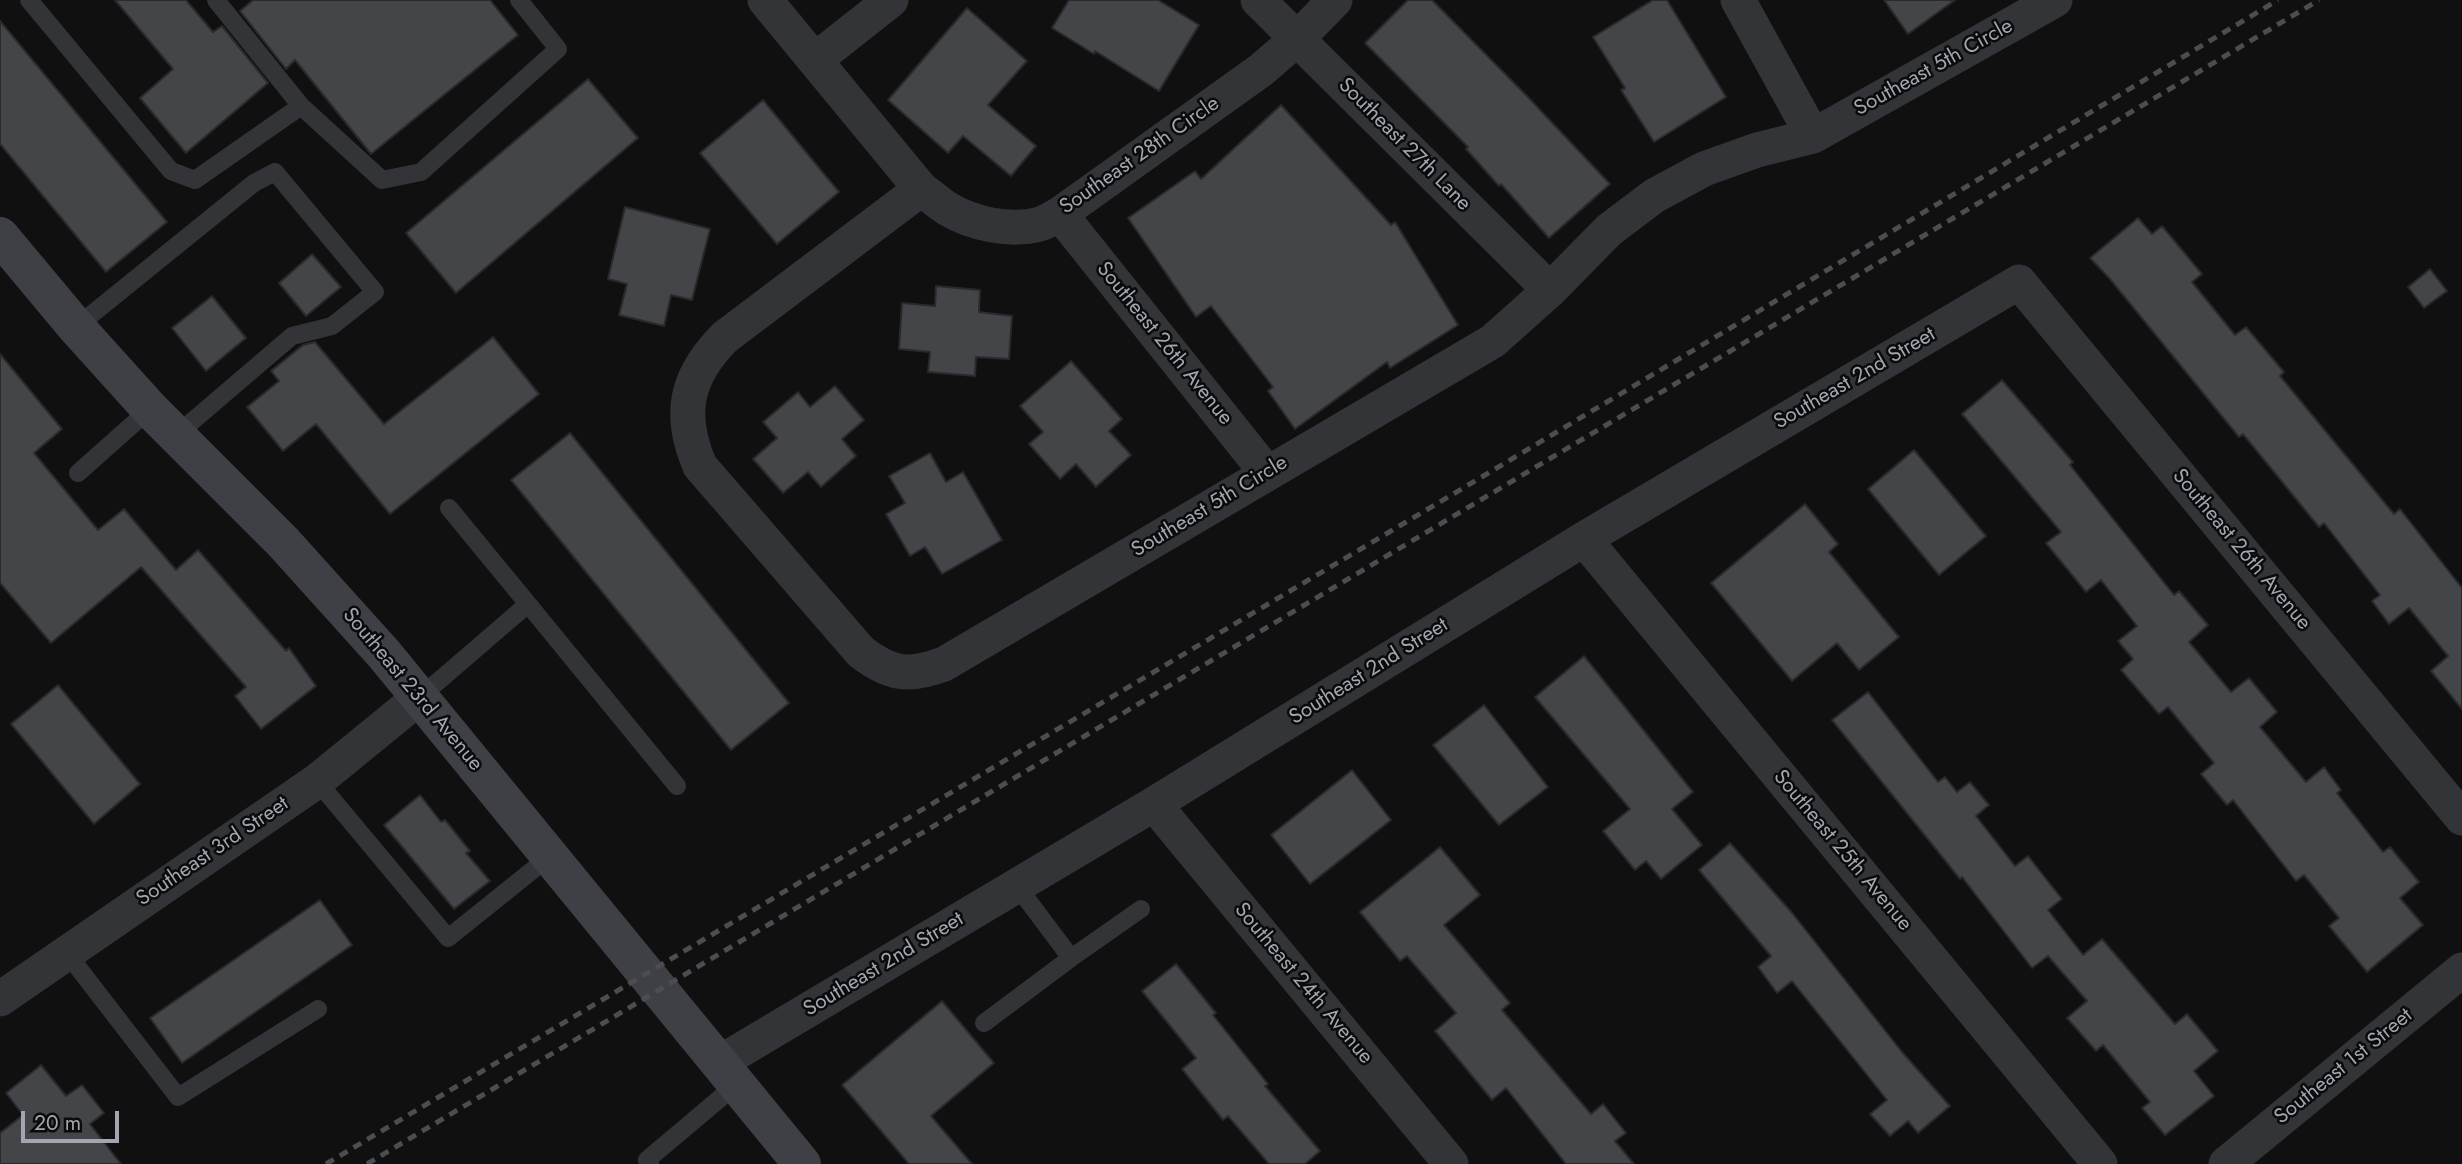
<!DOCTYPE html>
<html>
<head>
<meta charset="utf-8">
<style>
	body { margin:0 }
	#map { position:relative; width:2462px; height:1164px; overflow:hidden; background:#101011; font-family:Jost,sans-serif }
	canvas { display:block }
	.scale { position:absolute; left:21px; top:1111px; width:98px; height:32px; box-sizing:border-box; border:4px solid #a2a6b1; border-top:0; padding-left:9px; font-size:21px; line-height:24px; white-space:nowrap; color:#a2a6b1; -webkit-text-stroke:5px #0b0b0c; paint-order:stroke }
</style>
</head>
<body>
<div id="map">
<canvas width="2462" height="1164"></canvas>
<div class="scale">20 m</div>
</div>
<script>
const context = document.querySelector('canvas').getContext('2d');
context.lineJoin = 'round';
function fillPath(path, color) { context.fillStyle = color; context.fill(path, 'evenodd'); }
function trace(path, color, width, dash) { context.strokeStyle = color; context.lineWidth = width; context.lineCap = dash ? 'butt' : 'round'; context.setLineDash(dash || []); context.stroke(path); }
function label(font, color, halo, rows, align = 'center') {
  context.font = font + ' Jost,sans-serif'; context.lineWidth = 5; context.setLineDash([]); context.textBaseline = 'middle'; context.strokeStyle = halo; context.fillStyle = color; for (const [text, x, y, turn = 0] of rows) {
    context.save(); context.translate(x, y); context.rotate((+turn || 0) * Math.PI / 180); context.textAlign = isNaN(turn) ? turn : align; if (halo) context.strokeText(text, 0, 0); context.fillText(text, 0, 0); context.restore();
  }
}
const building = new Path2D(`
	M 115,0 L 186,0 L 213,32 L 222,26 L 268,83 L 186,153 L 140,98 L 173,69 Z
	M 253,0 L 490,0 L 518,35 L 371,154 L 295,60 L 286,69 L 240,11 Z
	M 1069,0 L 1158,0 L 1199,25 L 1159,91 L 1095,51 L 1094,54 L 1052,28 Z
	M 1408,0 L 1432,0 L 1526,95 L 1610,184 L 1549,238 L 1501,184 L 1499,186 L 1466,149 L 1468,147 L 1365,43 Z
	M 1653,0 L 1667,0 L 1726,97 L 1654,142 L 1621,90 L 1625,88 L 1593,37 Z
	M 1884,0 L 1955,0 L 1908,34 Z
	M 967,8 L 1027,61 L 988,105 L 1036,146 L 1011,176 L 963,136 L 948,153 L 888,100 Z
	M 0,21 L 167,222 L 106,272 L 0,144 Z
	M 588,79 L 638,138 L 456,293 L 406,233 Z
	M 763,100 L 839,192 L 777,244 L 700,153 Z
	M 1281,105 L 1391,225 L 1395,222 L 1458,325 L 1390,368 L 1387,362 L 1295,429 L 1268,391 L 1273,387 L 1211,306 L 1196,317 L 1128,218 L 1195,171 L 1201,179 Z
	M 625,207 L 710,229 L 692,300 L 671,295 L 664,326 L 619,315 L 627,284 L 608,279 Z
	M 2138,218 L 2152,234 L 2162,226 L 2202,274 L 2192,282 L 2235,335 L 2246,327 L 2284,372 L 2280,376 L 2394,514 L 2400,509 L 2462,588 L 2462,709 L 2431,671 L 2448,656 L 2409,608 L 2389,624 L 2372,601 L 2380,595 L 2324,523 L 2319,527 L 2243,434 L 2239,437 L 2110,279 L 2090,258 Z
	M 312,254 L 341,287 L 306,316 L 279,283 Z
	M 2430,269 L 2447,291 L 2424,308 L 2408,287 Z
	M 936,286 L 980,290 L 979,312 L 1012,316 L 1009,359 L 976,357 L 975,376 L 928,372 L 930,352 L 899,349 L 902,303 L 935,306 Z
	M 212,296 L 246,338 L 206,371 L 172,328 Z
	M 493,337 L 539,394 L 390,514 L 316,424 L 283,451 L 247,407 L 279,381 L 271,371 L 303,345 L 315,342 L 384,424 Z
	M 0,354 L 62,429 L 34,453 L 98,530 L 124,509 L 176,570 L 198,550 L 286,651 L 289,648 L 316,686 L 261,729 L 235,696 L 246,687 L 141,567 L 51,643 L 0,583 Z
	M 1071,361 L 1122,419 L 1109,431 L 1131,455 L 1096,487 L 1076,464 L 1060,479 L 1029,444 L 1043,432 L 1020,406 Z
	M 2002,380 L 2073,462 L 2070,465 L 2174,595 L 2179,591 L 2208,625 L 2189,642 L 2231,692 L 2249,678 L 2277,712 L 2260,727 L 2306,782 L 2324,767 L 2341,790 L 2337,793 L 2383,852 L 2390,847 L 2419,882 L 2400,898 L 2423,925 L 2367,972 L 2329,926 L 2339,918 L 2304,875 L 2296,881 L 2233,800 L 2227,805 L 2201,774 L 2214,763 L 2168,707 L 2159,714 L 2121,670 L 2133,659 L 2118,641 L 2137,626 L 2101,580 L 2086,592 L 2046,543 L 2061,532 L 1962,414 Z
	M 835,386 L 864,420 L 842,439 L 856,456 L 821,487 L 808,472 L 783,493 L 753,459 L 777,438 L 763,422 L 798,392 L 810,407 Z
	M 570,433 L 789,703 L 731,750 L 511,480 Z
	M 1914,450 L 1986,536 L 1939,575 L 1868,489 Z
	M 930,453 L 946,482 L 963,472 L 1002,540 L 942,574 L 925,547 L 910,556 L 886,514 L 905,503 L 889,476 Z
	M 1805,504 L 1838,544 L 1829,552 L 1899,637 L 1859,670 L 1837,643 L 1792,681 L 1711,583 Z
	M 1584,656 L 1693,792 L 1672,809 L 1702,845 L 1661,879 L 1646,861 L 1635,870 L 1603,831 L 1630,809 L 1535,697 Z
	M 58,685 L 140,784 L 94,824 L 11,724 Z
	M 1868,692 L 1938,782 L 1945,777 L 1957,792 L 1970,782 L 1989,805 L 1976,816 L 2015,866 L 2028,856 L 2062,899 L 2048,910 L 2083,955 L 2102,939 L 2175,1024 L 2187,1014 L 2218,1051 L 2194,1071 L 2214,1096 L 2165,1135 L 2142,1108 L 2150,1102 L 2103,1045 L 2096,1051 L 2067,1018 L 2087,1001 L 2048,956 L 2032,968 L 1962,877 L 1960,879 L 1832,720 Z
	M 1484,705 L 1548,787 L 1499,825 L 1433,745 Z
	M 1352,770 L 1391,820 L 1310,884 L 1271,835 Z
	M 420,795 L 441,822 L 445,820 L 470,851 L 466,853 L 490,881 L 454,909 L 384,825 Z
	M 1730,843 L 1793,914 L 1902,1052 L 1950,1106 L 1918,1133 L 1908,1121 L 1890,1136 L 1870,1114 L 1887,1100 L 1792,981 L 1777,993 L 1758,967 L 1771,956 L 1699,870 Z
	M 1440,847 L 1480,895 L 1444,925 L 1510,1003 L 1502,1010 L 1591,1114 L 1603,1104 L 1626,1133 L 1615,1141 L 1634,1164 L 1566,1164 L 1506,1088 L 1492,1100 L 1435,1031 L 1456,1013 L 1407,956 L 1400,961 L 1360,912 Z
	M 320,900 L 352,945 L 182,1063 L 150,1018 Z
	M 1176,964 L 1216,1013 L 1213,1015 L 1268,1084 L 1265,1086 L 1320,1151 L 1305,1164 L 1269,1164 L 1228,1116 L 1223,1120 L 1182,1069 L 1196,1058 L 1142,991 Z
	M 942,1001 L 994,1063 L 931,1116 L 972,1164 L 909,1164 L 842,1085 Z
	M 41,1065 L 66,1096 L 82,1085 L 104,1113 L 90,1124 L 121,1164 L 0,1164 L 0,1133 L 23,1115 L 6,1093 Z`);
fillPath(building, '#444549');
trace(building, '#2a2a2d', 2);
trace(new Path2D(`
	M 29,0 L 171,171 L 195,180 L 301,106
	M 216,0 L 301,106 L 382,180 L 421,172 L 558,49 L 519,0
	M 76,327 L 254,183 L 275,172 L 375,292 L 332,326 L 292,336 L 175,436
	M 78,473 L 150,409
	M 449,508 L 528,604
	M 420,697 L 528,604 L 677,786
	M 317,781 L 448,938 L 549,857
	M 66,952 L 178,1097 L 318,1009
	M 1071,958 L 1141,909
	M 984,1023 L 1071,958 L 1017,886
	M 650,1164 L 647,1160 L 737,1084`), '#333438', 18);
trace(new Path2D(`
	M 765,0 L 921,189 C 930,195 938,203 948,209 C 973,224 1011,232 1040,224 C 1047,222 1054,217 1060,214 L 1261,70 L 1297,39 L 1335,0
	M 1258,0 L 1550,290
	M 1738,0 L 1813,136
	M 815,60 L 891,0
	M 921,189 L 725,337 C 685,377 678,415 700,466 L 861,652 C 891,675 909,677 944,664 L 1493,341 L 1550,290 L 1609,230 L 1654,196 L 1704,169 L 1757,150 L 1813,136 L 2055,0
	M 1060,214 L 1267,473
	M 1584,539 L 2100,1164
	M 1154,804 L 1451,1164
	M 0,999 L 317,781 L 420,697
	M 719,1063 L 1154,804 L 1584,539 L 2019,282 L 2462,818
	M 2226,1164 L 2462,970`), '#333438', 35);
trace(new Path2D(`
	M 0,236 L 76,327 L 150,409 L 283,542 L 384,654 L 802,1164`), '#3f4045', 38);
trace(new Path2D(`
	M 326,1164 L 1465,487 L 2278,0
	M 367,1164 L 2319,0`), '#4c4d52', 5, [9, 7]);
label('21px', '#a2a6b1', '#0b0b0c', [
	["Southeast 5th Circle",1934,68,-29],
	["Southeast 27th Lane",1404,145,45],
	["Southeast 28th Circle",1140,156,-35],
	["Southeast 26th Avenue",1164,344,51],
	["Southeast 2nd Street",1855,379,-30],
	["Southeast 5th Circle",1210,507,-31],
	["Southeast 26th Avenue",2241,550,50],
	["Southeast 2nd Street",1369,672,-32],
	["Southeast 23rd Avenue",412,690,50],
	["Southeast 25th Avenue",1842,851,50],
	["Southeast 3rd Street",213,852,-34],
	["Southeast 2nd Street",884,965,-31],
	["Southeast 24th Avenue",1303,984,50],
	["Southeast 1st Street",2344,1067,-39]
]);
</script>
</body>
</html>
